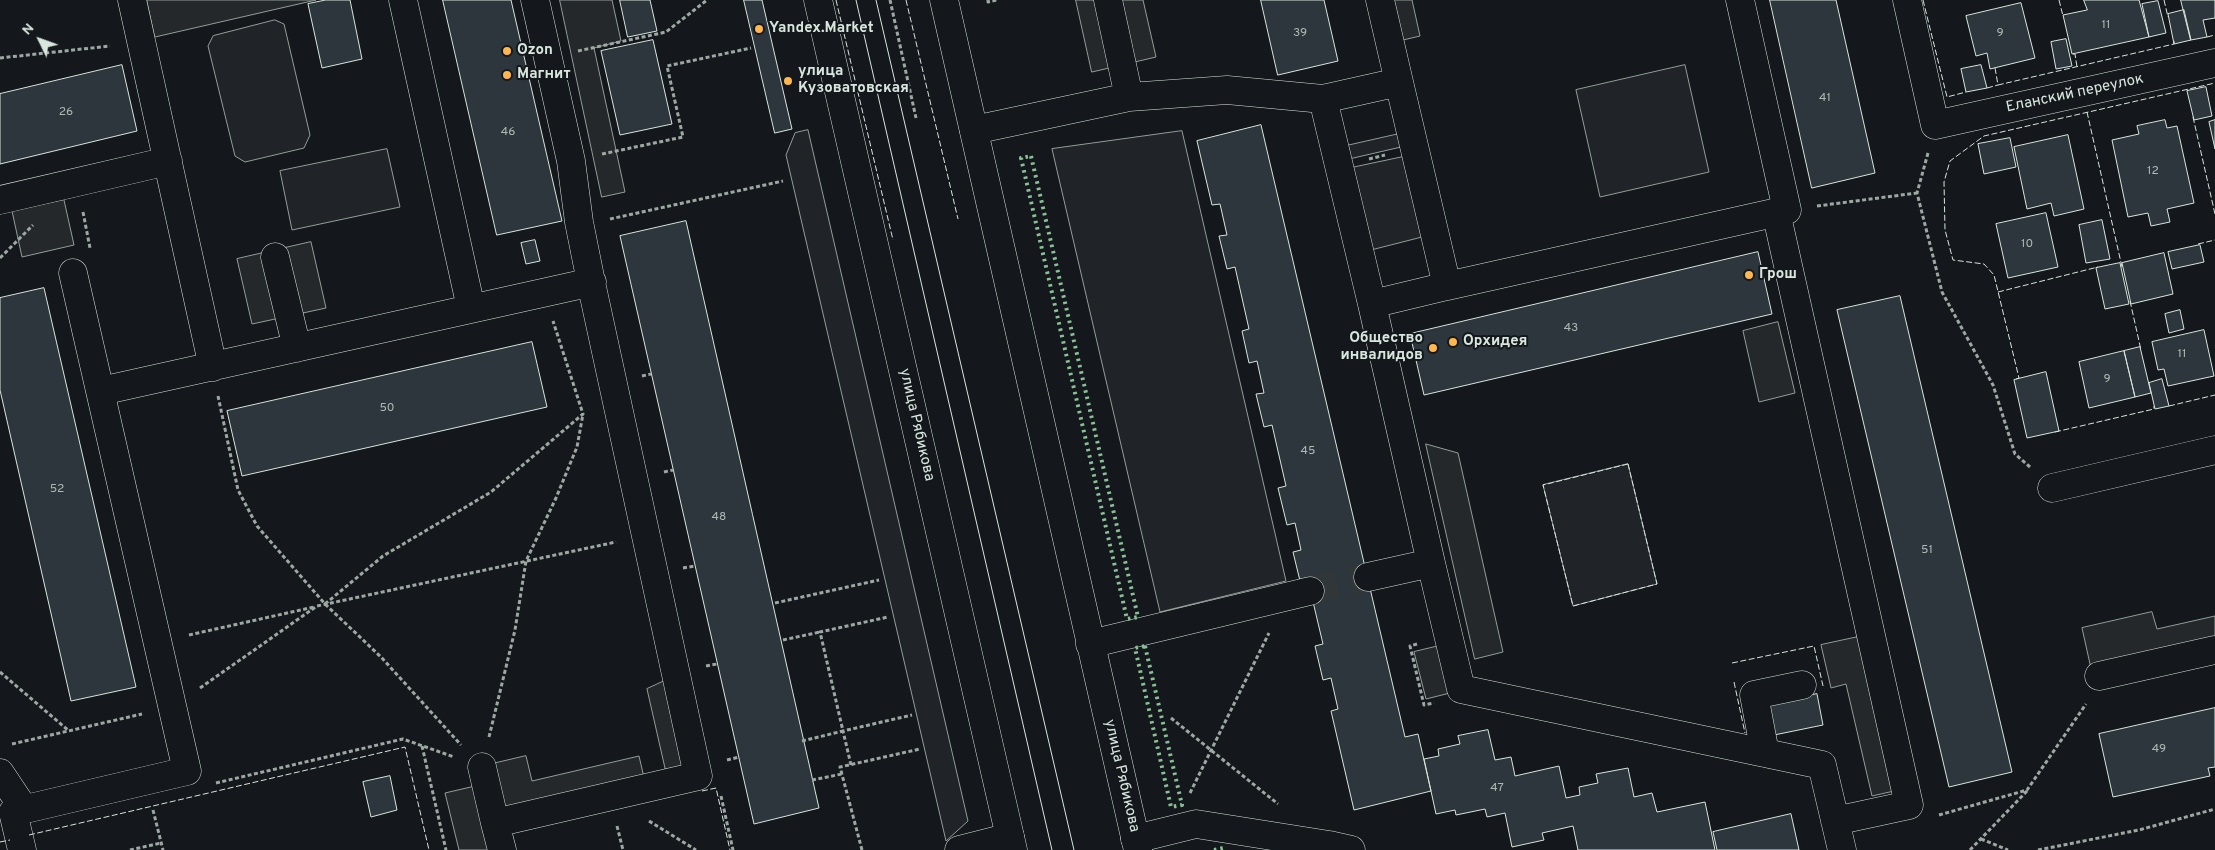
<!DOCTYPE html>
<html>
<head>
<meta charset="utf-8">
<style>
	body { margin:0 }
	#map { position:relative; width:2215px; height:850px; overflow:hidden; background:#14181c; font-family:Overpass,sans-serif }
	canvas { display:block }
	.north { position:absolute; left:15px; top:15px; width:50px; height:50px; -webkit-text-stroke:4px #14181c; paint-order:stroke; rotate:312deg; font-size:14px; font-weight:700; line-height:20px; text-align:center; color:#d8e6dc }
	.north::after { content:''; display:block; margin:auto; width:18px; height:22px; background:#d8e6dc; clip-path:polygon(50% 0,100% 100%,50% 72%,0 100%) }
</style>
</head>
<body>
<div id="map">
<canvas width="2215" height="850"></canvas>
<div class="north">N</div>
</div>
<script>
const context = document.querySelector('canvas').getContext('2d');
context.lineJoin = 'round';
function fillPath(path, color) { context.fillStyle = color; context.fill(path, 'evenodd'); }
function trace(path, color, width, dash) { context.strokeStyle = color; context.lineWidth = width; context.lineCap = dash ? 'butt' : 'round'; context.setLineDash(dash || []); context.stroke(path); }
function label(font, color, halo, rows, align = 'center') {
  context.font = font + ' Overpass,sans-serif'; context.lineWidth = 4; context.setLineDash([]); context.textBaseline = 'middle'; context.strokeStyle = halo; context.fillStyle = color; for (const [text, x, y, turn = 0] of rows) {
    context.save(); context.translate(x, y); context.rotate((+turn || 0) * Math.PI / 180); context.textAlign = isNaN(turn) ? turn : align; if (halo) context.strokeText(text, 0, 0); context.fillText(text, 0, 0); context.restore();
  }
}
const green = new Path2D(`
	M 275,20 L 284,24 L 310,135 L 304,148 L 245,162 L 235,156 L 208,46 L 213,36 Z
	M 1685,65 L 1709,172 L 1600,197 L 1576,90 Z
	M 808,130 L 968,821 L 946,841 L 786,155 L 795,133 Z
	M 1182,131 L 1286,581 L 1160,612 L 1052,149 Z
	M 1399,134 L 1401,147 L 1349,159 L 1346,146 Z
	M 387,149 L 400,207 L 292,230 L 280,171 Z
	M 1403,157 L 1422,237 L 1371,250 L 1351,168 Z
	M 1628,464 L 1657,584 L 1573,606 L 1543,485 Z`);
fillPath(green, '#202428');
trace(green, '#939e99', 1);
const parking = new Path2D(`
	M 147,0 L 316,0 L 155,37 Z
	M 560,0 L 612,0 L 621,41 L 594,48 L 625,192 L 602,197 Z
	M 1076,0 L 1143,0 L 1156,57 L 1092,72 Z
	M 1389,0 L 1412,0 L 1420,36 L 1399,41 Z
	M 64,200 L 74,245 L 22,257 L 12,211 Z
	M 311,242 L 326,308 L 252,324 L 237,259 Z
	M 1778,322 L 1795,393 L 1759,402 L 1743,331 Z
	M 1426,444 L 1458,453 L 1503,652 L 1475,659 Z
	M 2152,612 L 2157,629 L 2215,616 L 2215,644 L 2092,673 L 2082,628 Z
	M 1858,637 L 1894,791 L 1872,796 L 1846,684 L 1831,688 L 1821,645 Z
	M 1439,646 L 1450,693 L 1426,699 L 1414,652 Z
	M 671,678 L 691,772 L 667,777 L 647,689 Z
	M 526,756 L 532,781 L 639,756 L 645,782 L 481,821 L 488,850 L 459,850 L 445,793 L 475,786 L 471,769 Z`);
fillPath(parking, '#24282b');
trace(parking, '#939e99', 1);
const building = new Path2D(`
	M 326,0 L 350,0 L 362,59 L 322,68 L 308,4 Z
	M 443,0 L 511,0 L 562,221 L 497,235 Z
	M 620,0 L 650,0 L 657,31 L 628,37 Z
	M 744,0 L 762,0 L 792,129 L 775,133 Z
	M 1261,0 L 1324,0 L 1338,61 L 1278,75 Z
	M 1770,0 L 1836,0 L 1875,173 L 1812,188 Z
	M 2084,0 L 2139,0 L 2149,37 L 2072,54 L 2063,15 L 2087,10 Z
	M 2181,0 L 2215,0 L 2215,18 L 2203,20 L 2207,37 L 2191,40 Z
	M 2158,1 L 2166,33 L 2149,37 L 2142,4 Z
	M 2021,3 L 2035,58 L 1990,69 L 1987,53 L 1976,56 L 1966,16 Z
	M 2184,10 L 2191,40 L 2174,44 L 2168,14 Z
	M 2066,39 L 2072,66 L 2056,69 L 2051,42 Z
	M 653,40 L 672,124 L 620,135 L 601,51 Z
	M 122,65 L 137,131 L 0,164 L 0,94 Z
	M 1981,65 L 1987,88 L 1966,92 L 1961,69 Z
	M 2206,87 L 2212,116 L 2194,120 L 2187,91 Z
	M 2165,120 L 2167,128 L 2177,126 L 2194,203 L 2167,209 L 2170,222 L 2151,226 L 2148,213 L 2128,217 L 2112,140 L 2139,134 L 2137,126 Z
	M 2215,120 L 2215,149 L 2209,122 Z
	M 1261,125 L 1405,737 L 1418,734 L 1431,791 L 1354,810 L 1331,711 L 1338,709 L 1331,678 L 1323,680 L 1315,646 L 1323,644 L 1314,606 L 1308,583 L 1301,585 L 1293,552 L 1301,550 L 1295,523 L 1287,525 L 1278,488 L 1286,486 L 1272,425 L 1264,427 L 1256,394 L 1264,393 L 1257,361 L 1249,363 L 1242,331 L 1249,329 L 1235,267 L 1227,269 L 1219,236 L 1227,235 L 1220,204 L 1212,205 L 1197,141 Z
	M 2068,135 L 2084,209 L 2054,216 L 2051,203 L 2027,209 L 2014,147 Z
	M 2010,138 L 2016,167 L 1984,174 L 1978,144 Z
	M 2046,213 L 2058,267 L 2008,278 L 1996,224 Z
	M 2102,220 L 2110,259 L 2086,263 L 2079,225 Z
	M 686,221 L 819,808 L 754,824 L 620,236 Z
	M 535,240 L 540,261 L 526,264 L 521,243 Z
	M 2200,245 L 2204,262 L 2172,269 L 2168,252 Z
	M 1758,252 L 1772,314 L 1424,395 L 1410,334 Z
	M 2164,253 L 2173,294 L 2131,304 L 2122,263 Z
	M 2120,263 L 2129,304 L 2105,309 L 2096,268 Z
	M 44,288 L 136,687 L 71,701 L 0,390 L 0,298 Z
	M 1900,296 L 2012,772 L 1949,787 L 1837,310 Z
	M 2180,310 L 2184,329 L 2169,333 L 2165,314 Z
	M 2204,330 L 2214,376 L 2168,386 L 2164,369 L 2158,370 L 2152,342 Z
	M 532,342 L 547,407 L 242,476 L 227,411 Z
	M 2140,347 L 2151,393 L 2135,397 L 2124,351 Z
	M 2124,351 L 2135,397 L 2089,408 L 2079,362 Z
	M 2046,372 L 2059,431 L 2027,438 L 2014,380 Z
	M 2162,379 L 2169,406 L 2155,409 L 2149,383 Z
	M 1817,694 L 1823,725 L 1774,735 L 1767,704 Z
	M 2215,708 L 2215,767 L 2208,768 L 2210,776 L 2113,797 L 2099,734 Z
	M 1488,730 L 1495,760 L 1511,757 L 1515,776 L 1559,766 L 1566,798 L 1580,795 L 1579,787 L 1598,783 L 1596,774 L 1628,768 L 1634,797 L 1652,793 L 1657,812 L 1705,802 L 1715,850 L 1578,850 L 1573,826 L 1542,833 L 1544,840 L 1512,847 L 1505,813 L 1487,817 L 1485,809 L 1456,815 L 1455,810 L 1436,814 L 1424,759 L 1439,756 L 1438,749 L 1460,744 L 1458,736 Z
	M 390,776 L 397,810 L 371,817 L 363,782 Z
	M 1791,814 L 1799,850 L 1717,850 L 1713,832 Z`);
fillPath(building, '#2c363c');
trace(building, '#d8e6dc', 1);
trace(new Path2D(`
	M 1310,591 L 1368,577`), '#313739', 28, [28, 14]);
const minor = new Path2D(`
	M 132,0 L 213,367
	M 403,0 L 471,308
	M 1108,0 L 1129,97
	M 1380,0 L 1399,82
	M 1907,0 L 1935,125 L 2215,63
	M 1323,99 L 1372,304
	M 974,130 L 1129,97 L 1227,90 L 1323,99 L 1399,82 L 1447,286 L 1787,210 L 1740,0
	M 0,200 L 168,161
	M 1776,212 L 1909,805 L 1835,821
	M 275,257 L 297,348
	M 101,391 L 592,282
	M 2052,488 L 2215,450
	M 1431,563 L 1372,304 L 1447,286
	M 1368,577 L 1431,563 L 1461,689 L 1822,765 L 1842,850
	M 1090,644 L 1310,591
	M 2099,676 L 2215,650
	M 1765,753 L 1754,695 L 1802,685
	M 482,767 L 495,823
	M 0,773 L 24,809
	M 1135,839 L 1196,824 L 1329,845 L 1351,850
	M 22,850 L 13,812 L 187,771 L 73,273
	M 502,850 L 495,823 L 698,776 L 592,287 L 579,222 L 571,161 L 535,0
	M 959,850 L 1010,837`);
const major = new Path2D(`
	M 818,0 L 1013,850
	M 944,0 L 1138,850`);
trace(minor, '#d8e6dc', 29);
trace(major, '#d8e6dc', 29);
trace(new Path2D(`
	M 890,0 L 916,118
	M 988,0 L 988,2 L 997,0
	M 578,51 L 666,32 L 707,0
	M 0,58 L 110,46
	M 1928,153 L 1917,193 L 1942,292 L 1993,385 L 2015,454 L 2030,467
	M 602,154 L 683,137 L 667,66 L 751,48
	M 1369,159 L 1385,155
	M 1817,206 L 1917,193
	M 83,212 L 90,248
	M 610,219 L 783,181
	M 0,258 L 33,225
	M 642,376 L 651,374
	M 218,396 L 238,490 L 257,526 L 325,604 L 381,657 L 461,745
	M 664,472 L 673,470
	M 683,568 L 695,566
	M 775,603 L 879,580
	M 325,604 L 383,556 L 491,492 L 583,414 L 553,321
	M 189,635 L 314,607
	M 783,640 L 820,632
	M 1417,644 L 1410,646 L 1424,705 L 1434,703
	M 706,666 L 717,664
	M 0,672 L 69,731
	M 200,688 L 317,606 L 616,542
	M 1171,718 L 1278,804
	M 489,737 L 515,630 L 526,561 L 556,498 L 577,447 L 583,414
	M 802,741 L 843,731 L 820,632 L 888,617
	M 12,744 L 142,714
	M 422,746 L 446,850
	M 727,760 L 739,757
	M 851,765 L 843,731 L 912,715
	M 812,780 L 842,774
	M 216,783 L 403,739 L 454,757
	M 1190,793 L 1269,633
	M 721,796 L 733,850
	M 153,810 L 163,850
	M 1939,815 L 2027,790 L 2086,704
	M 649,821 L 696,850
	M 617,826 L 623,850
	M 1981,839 L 2008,850
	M 130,850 L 161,843
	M 862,850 L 840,767 L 920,749
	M 1970,850 L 2027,791
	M 2038,850 L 2139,830 L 2215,809`), '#9da8a2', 3, [4, 2.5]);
trace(minor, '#14181c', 28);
trace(major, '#14181c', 28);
trace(new Path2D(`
	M 856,0 L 1052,850
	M 876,0 L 1074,850`), '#d8e6dc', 1);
trace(new Path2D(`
	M 1031,156 L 1138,617 L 1127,619 L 1021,158 Z
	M 1145,646 L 1182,805 L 1171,807 L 1135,648 Z
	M 1214,850 L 1223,848 L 1224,850`), '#8ac095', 4, [2.5, 4]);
trace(new Path2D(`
	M 836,0 L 893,240
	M 906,0 L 958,219
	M 1923,0 L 1947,97 L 1966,92
	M 2059,0 L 2063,16
	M 2164,0 L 2168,17
	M 2207,37 L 2215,35
	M 2073,54 L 2075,54 L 2077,67
	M 1995,68 L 1998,85 L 2174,44 L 2174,41
	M 1987,88 L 1998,85
	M 2087,112 L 2122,267
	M 2193,117 L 2215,214
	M 2198,244 L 2215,240
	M 1998,292 L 2098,267
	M 2130,301 L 2141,350
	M 2016,379 L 2019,378 L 1994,275 L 1984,264 L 1953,260 L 1945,230 L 1944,182 L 1950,161 L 1984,136 L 2215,83
	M 2169,406 L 2215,395
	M 2055,432 L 2154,409 L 2154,406
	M 1628,464 L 1657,584 L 1573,606 L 1543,485 Z
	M 1732,663 L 1814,646 L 1823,686
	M 1734,682 L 1745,733
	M 702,791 L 716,788 L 730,850
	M 29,835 L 405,747 L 429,850
	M 0,842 L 10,840`), '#d8e6dc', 1, [6, 2.5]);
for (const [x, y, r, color] of [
	[759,29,5,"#ffb74d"],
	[507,51,5,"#ffb74d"],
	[507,75,5,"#ffb74d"],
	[788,81,5,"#ffb74d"],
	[1749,275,5,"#ffb74d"],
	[1453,342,5,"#ffb74d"],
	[1433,348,5,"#ffb74d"]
]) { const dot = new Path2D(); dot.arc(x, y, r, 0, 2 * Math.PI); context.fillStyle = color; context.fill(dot); trace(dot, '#14181c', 2); }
label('12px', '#adbab4', null, [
	["11",2106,26],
	["39",1300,34],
	["9",2000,34],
	["41",1825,99],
	["26",66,113],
	["46",508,133],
	["12",2153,172],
	["10",2027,245],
	["43",1571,329],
	["11",2182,355],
	["9",2107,380],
	["50",387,409],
	["45",1308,452],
	["52",57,490],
	["48",719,518],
	["51",1927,551],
	["49",2159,750],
	["47",1497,789]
]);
label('bold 15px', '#d8e6dc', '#14181c', [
	["Yandex.Market",769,29],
	["Ozon",517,51],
	["улица",798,72],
	["Кузоватовская",798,89],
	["Магнит",517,75],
	["Грош",1759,275],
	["Общество",1423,339,"right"],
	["инвалидов",1423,356,"right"],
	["Орхидея",1463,342]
], 'left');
label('15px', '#d8e6dc', '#14181c', [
	["Еланский переулок",2075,94,-12],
	["улица Рябикова",916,425,77],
	["улица Рябикова",1121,776,77]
]);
</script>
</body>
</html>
